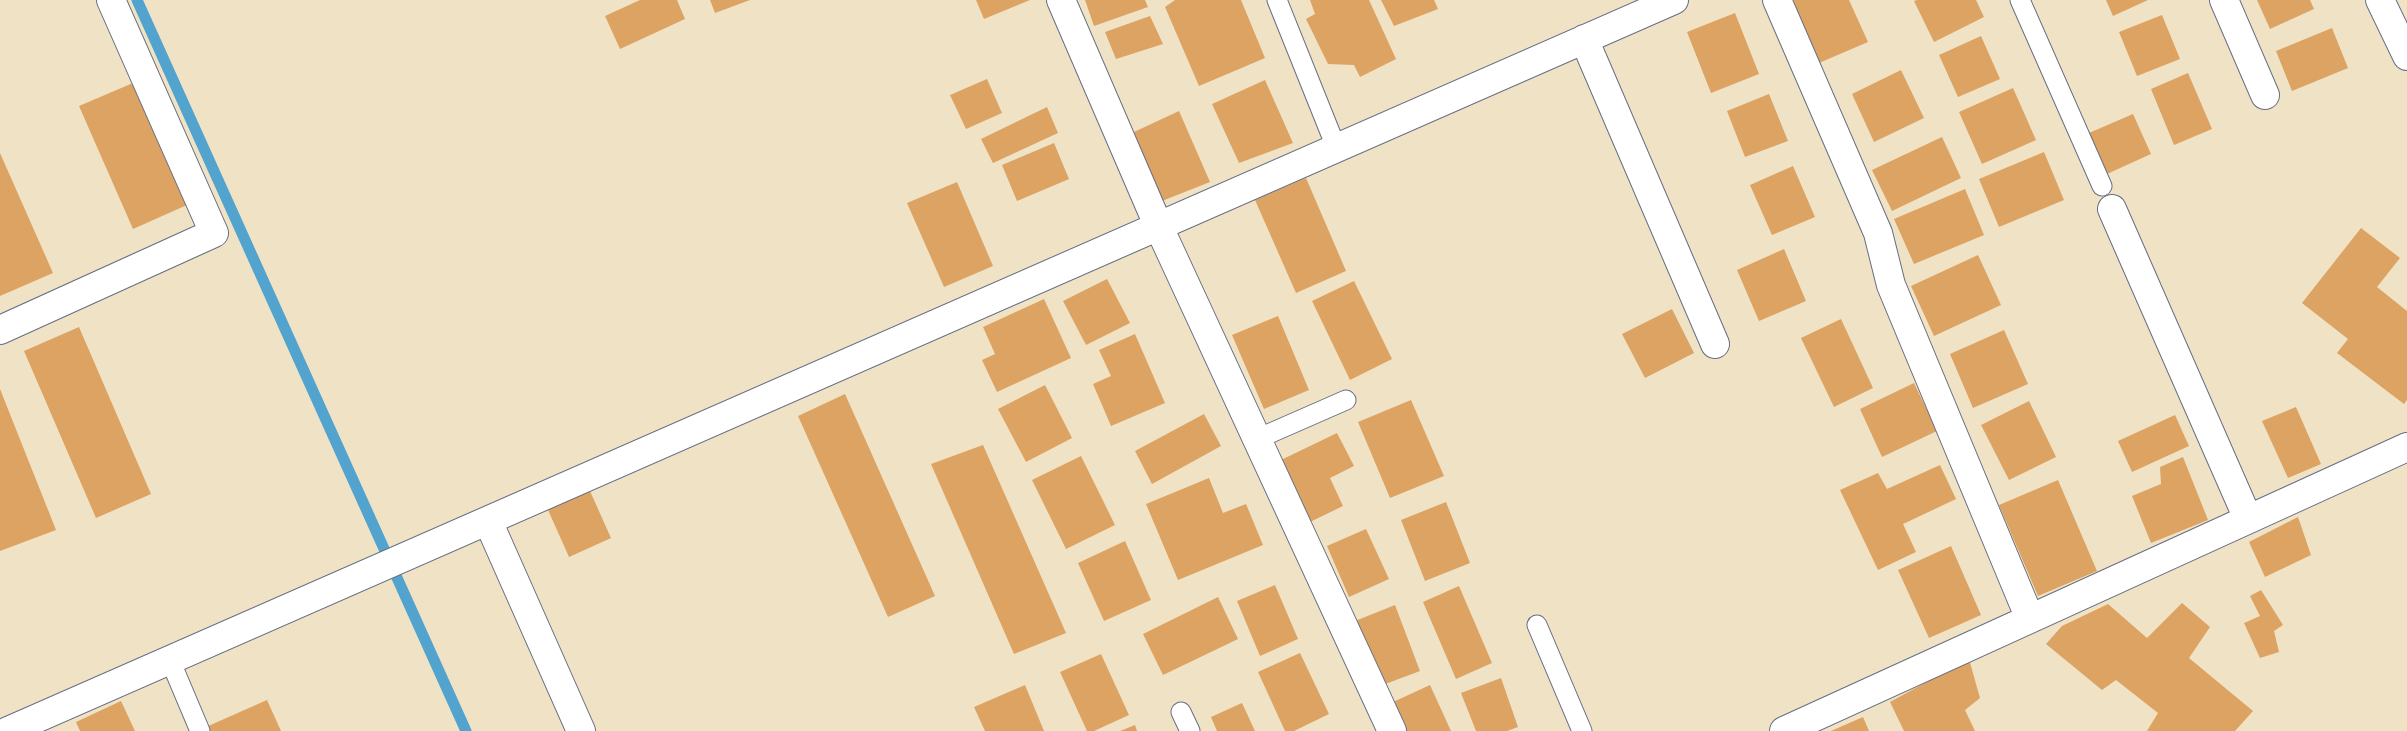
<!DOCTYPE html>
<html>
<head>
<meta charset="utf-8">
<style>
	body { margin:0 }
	canvas { display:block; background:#f0e2c5 }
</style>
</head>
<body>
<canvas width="2407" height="731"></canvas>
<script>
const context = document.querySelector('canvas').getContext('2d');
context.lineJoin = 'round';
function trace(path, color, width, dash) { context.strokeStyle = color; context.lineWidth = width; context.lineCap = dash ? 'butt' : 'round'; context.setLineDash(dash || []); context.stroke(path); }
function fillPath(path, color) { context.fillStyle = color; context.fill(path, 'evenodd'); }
trace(new Path2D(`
	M 137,0 L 466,731`), '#52a3cd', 11);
fillPath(new Path2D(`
	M 640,0 L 677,0 L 685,19 L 620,49 L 605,16 Z
	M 710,0 L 750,0 L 715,13 Z
	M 976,0 L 1030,0 L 984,19 Z
	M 1085,0 L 1145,0 L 1148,7 L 1094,26 Z
	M 1175,0 L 1241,0 L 1265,58 L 1199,86 L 1165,7 Z
	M 1310,0 L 1369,0 L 1396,59 L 1360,77 L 1354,65 L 1328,64 L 1306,19 L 1315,14 Z
	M 1381,0 L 1434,0 L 1438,9 L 1394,26 Z
	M 1792,0 L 1849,0 L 1868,42 L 1819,63 Z
	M 1917,0 L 1976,0 L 1984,17 L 1934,42 L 1914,1 Z
	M 2106,0 L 2148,0 L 2113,16 Z
	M 2257,0 L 2310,0 L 2314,9 L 2270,29 Z
	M 1735,13 L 1759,74 L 1711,93 L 1687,32 Z
	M 2162,15 L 2180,59 L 2137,76 L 2119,32 Z
	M 1150,16 L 1163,44 L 1116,59 L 1105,32 Z
	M 2332,28 L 2348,68 L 2292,91 L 2276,51 Z
	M 1981,36 L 2000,79 L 1958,97 L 1939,55 Z
	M 1901,70 L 1924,118 L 1874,142 L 1852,94 Z
	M 2188,73 L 2212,129 L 2174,145 L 2151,89 Z
	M 987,79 L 1002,113 L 966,129 L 950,95 Z
	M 1265,80 L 1293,143 L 1239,163 L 1212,104 Z
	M 133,83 L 187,205 L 133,229 L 79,106 Z
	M 2013,88 L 2036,140 L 1982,164 L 1959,112 Z
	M 1769,94 L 1788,141 L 1745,157 L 1727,111 Z
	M 1047,107 L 1058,133 L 993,163 L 981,139 Z
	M 1179,111 L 1210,182 L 1162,201 L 1134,132 Z
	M 2133,114 L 2151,154 L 2107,174 L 2089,133 Z
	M 1942,137 L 1961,178 L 1892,211 L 1872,170 Z
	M 1054,143 L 1069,179 L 1017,201 L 1002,165 Z
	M 2044,152 L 2064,200 L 1999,227 L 1979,179 Z
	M 0,153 L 53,273 L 0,296 Z
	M 1793,166 L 1815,217 L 1772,235 L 1750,185 Z
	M 1306,178 L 1346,271 L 1296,293 L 1255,200 Z
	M 957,182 L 993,266 L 944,287 L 907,203 Z
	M 1965,189 L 1984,235 L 1914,264 L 1894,219 Z
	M 2361,228 L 2400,258 L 2377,287 L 2407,311 L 2407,400 L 2404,404 L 2337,353 L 2348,339 L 2302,303 Z
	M 1784,249 L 1806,301 L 1759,321 L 1737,270 Z
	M 1978,255 L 2001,305 L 1934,336 L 1911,286 Z
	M 1107,279 L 1130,323 L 1086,345 L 1063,301 Z
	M 1354,281 L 1392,359 L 1350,380 L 1312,301 Z
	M 1044,299 L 1071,358 L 997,392 L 982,360 L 995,354 L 983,327 Z
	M 1672,309 L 1694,353 L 1645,378 L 1622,334 Z
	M 1278,316 L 1309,390 L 1264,409 L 1232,335 Z
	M 1841,319 L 1873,388 L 1834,407 L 1801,338 Z
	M 79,327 L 151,494 L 96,518 L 24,351 Z
	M 2004,330 L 2028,384 L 1973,408 L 1950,354 Z
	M 1135,334 L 1165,403 L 1111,426 L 1093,384 L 1111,376 L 1099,350 Z
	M 1914,383 L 1937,431 L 1882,457 L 1860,409 Z
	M 1045,385 L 1072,438 L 1026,462 L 998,409 Z
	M 0,389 L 56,530 L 0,551 Z
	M 845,394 L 935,596 L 888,617 L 798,416 Z
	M 1411,400 L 1444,476 L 1390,498 L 1358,422 Z
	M 2029,401 L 2056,457 L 2009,480 L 1981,425 Z
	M 2296,407 L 2321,464 L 2288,478 L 2262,421 Z
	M 1204,414 L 1221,446 L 1152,484 L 1135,451 Z
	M 2175,415 L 2189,446 L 2132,472 L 2118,441 Z
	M 1337,433 L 1354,466 L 1330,478 L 1343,506 L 1310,522 L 1281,460 Z
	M 983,445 L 1066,633 L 1014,654 L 931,464 Z
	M 1081,456 L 1115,525 L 1066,549 L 1032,480 Z
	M 2183,457 L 2208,520 L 2151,543 L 2132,496 L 2161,484 L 2160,467 Z
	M 1940,465 L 1956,499 L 1903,524 L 1916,552 L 1878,570 L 1840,490 L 1878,473 L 1887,489 Z
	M 1209,478 L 1223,513 L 1246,504 L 1263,545 L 1178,580 L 1146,504 Z
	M 2058,480 L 2097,571 L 2038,596 L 1999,505 Z
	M 590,491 L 611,538 L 569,557 L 548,510 Z
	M 1446,502 L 1470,563 L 1425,581 L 1401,520 Z
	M 2298,517 L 2311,555 L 2265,577 L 2249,542 Z
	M 1366,529 L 1389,579 L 1349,597 L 1327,546 Z
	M 1125,541 L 1151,600 L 1104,621 L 1078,563 Z
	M 1951,546 L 1981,615 L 1929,638 L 1898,570 Z
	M 1275,585 L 1298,639 L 1260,656 L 1237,601 Z
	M 1459,586 L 1492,663 L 1456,679 L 1423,602 Z
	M 2261,590 L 2283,625 L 2274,631 L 2279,652 L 2260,658 L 2244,623 L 2260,616 L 2250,596 Z
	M 1218,597 L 1238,639 L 1163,675 L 1143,634 Z
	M 2182,603 L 2210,627 L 2189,658 L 2253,711 L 2235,731 L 2147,731 L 2158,713 L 2116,680 L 2102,690 L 2046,644 L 2062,626 L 2108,604 L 2147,638 Z
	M 1395,605 L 1420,671 L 1380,686 L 1355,621 Z
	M 1300,653 L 1329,714 L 1294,731 L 1285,731 L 1258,672 Z
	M 1101,654 L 1129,715 L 1094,731 L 1087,731 L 1060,672 Z
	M 1969,659 L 1980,698 L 1965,710 L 1975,731 L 1904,731 L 1890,702 Z
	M 1501,678 L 1518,727 L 1507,731 L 1476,731 L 1461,693 Z
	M 1025,685 L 1044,731 L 985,731 L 974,707 Z
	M 1430,685 L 1451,731 L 1403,731 L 1391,703 Z
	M 267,700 L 281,731 L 208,731 L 206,727 Z
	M 121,701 L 135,731 L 80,731 L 76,722 Z
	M 1242,703 L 1255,731 L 1217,731 L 1211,717 Z
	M 1863,717 L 1869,731 L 1831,731 Z
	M 1135,725 L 1137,731 L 1120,731 Z`), '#dca363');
const service = new Path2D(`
	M 1277,0 L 1336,147
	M 2020,0 L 2102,186
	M 1257,439 L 1346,400
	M 1537,625 L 1582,731
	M 170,660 L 200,731
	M 1181,712 L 1190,731`);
const minor = new Path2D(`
	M 1061,0 L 1158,225 L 1392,731
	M 1777,0 L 1878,233 L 1891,285 L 2030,619
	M 2224,0 L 2265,95
	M 2380,0 L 2407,56
	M 1584,39 L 1715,344
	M 2112,209 L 2248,519
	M 0,330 L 214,233 L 111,0
	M 488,521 L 581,731
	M 8,731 L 1674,0
	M 1784,731 L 2407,447`);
trace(service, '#666e82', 21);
trace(minor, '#666e82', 30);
trace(service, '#fff', 19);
trace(minor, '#fff', 28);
</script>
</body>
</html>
